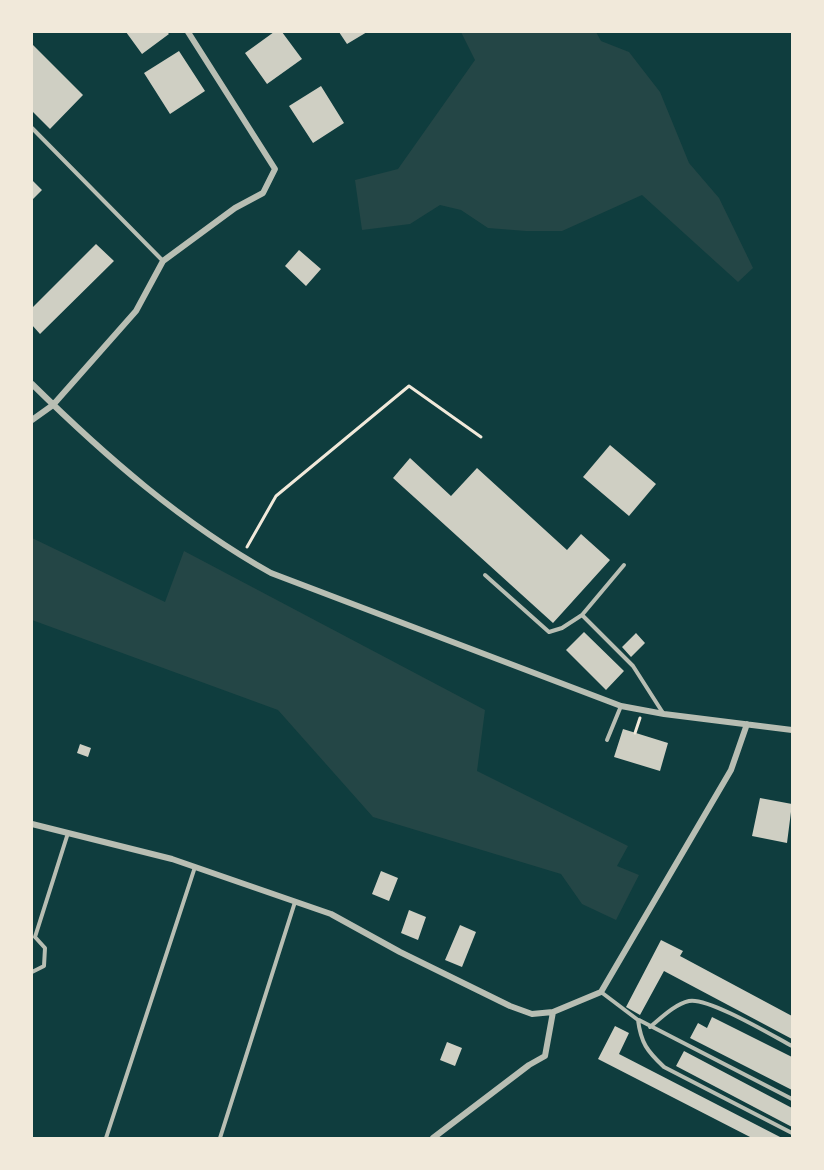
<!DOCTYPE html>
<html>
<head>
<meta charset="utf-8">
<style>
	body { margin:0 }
	#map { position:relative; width:824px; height:1170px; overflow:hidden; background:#0f3d3e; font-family:"IBM Plex Serif",serif }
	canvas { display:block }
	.frame { position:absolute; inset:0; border:33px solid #f1e9da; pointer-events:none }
</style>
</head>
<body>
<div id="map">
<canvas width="824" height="1170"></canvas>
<div class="frame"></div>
</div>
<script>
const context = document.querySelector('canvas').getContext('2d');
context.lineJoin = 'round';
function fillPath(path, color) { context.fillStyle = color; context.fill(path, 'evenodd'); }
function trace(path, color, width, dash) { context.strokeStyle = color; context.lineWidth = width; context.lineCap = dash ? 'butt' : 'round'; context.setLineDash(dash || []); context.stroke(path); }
fillPath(new Path2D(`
	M 461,32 L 596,32 L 601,41 L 629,52 L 660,92 L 689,163 L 719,198 L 753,268 L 738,282 L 642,195 L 562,231 L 526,231 L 488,228 L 461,210 L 440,205 L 410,224 L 362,230 L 355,180 L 398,169 L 475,60 Z
	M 32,538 L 165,602 L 184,551 L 485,710 L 477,771 L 628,846 L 617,866 L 639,875 L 616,920 L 582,904 L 561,874 L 373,817 L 278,710 L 32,620 Z`), '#244646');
fillPath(new Path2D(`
	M 126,32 L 167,32 L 169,34 L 142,54 Z
	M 274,32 L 282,32 L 302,59 L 267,84 L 245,53 Z
	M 339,32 L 367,32 L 347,44 Z
	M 32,44 L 83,95 L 50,129 L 32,111 Z
	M 179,51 L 205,91 L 170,114 L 144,73 Z
	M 321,86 L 344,123 L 313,143 L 289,106 Z
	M 32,180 L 42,190 L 32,200 Z
	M 96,244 L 114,261 L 40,334 L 32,325 L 32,308 Z
	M 299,250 L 321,269 L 306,286 L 285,266 Z
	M 610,445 L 656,484 L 629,516 L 583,477 Z
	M 410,458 L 451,496 L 477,468 L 567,550 L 581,534 L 610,560 L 553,623 L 393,478 Z
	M 584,632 L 624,671 L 606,690 L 566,650 Z
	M 636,633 L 645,643 L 631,657 L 622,647 Z
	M 623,729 L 668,743 L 660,771 L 614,757 Z
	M 80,744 L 91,748 L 88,757 L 77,753 Z
	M 760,798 L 792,804 L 787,843 L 752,836 Z
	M 381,871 L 398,878 L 389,901 L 372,894 Z
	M 409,910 L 426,917 L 418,940 L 401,933 Z
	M 460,925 L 476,932 L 462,967 L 445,960 Z
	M 661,940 L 683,951 L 680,956 L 792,1016 L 792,1039 L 664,971 L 640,1015 L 626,1007 Z
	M 712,1017 L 792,1057 L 792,1090 L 690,1038 L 698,1023 L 707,1028 Z
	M 615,1026 L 629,1033 L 619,1054 L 782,1138 L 752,1138 L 598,1059 Z
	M 447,1042 L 462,1048 L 455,1066 L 440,1060 Z
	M 684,1051 L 792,1108 L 792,1127 L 676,1066 Z`), '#cfcfc3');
trace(new Path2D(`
	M 247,547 L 276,496 L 409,386 L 481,437
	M 635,733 L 640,718`), '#f1e9da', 3);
trace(new Path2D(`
	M 32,128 L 163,261
	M 624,565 L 582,615 L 633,666 L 663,713
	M 485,575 L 549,632 L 562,628 L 582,615
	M 607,740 L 621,706
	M 32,972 L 44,966 L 45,948 L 35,937 L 68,833
	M 601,992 L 638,1020 C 641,1043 647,1051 664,1067 L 792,1133
	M 639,1020 L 792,1099
	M 650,1027 C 661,1018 675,1004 689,1001 C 708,997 773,1036 792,1046
	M 106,1138 L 195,867
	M 220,1138 L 295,902`), '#b8beb3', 4);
trace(new Path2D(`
	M 32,384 C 104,455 183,524 271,573 L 621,706 L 664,714 L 792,730
	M 32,420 L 53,405 L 136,311 L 163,261 L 235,208 L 263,193 L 275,169 L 188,32
	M 32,824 L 172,859 L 331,914 L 400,952 L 510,1006 L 532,1014 L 553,1012 L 601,992 L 731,770 L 747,724
	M 433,1138 L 529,1065 L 545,1056 L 553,1012`), '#b8beb3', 6);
</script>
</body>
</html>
